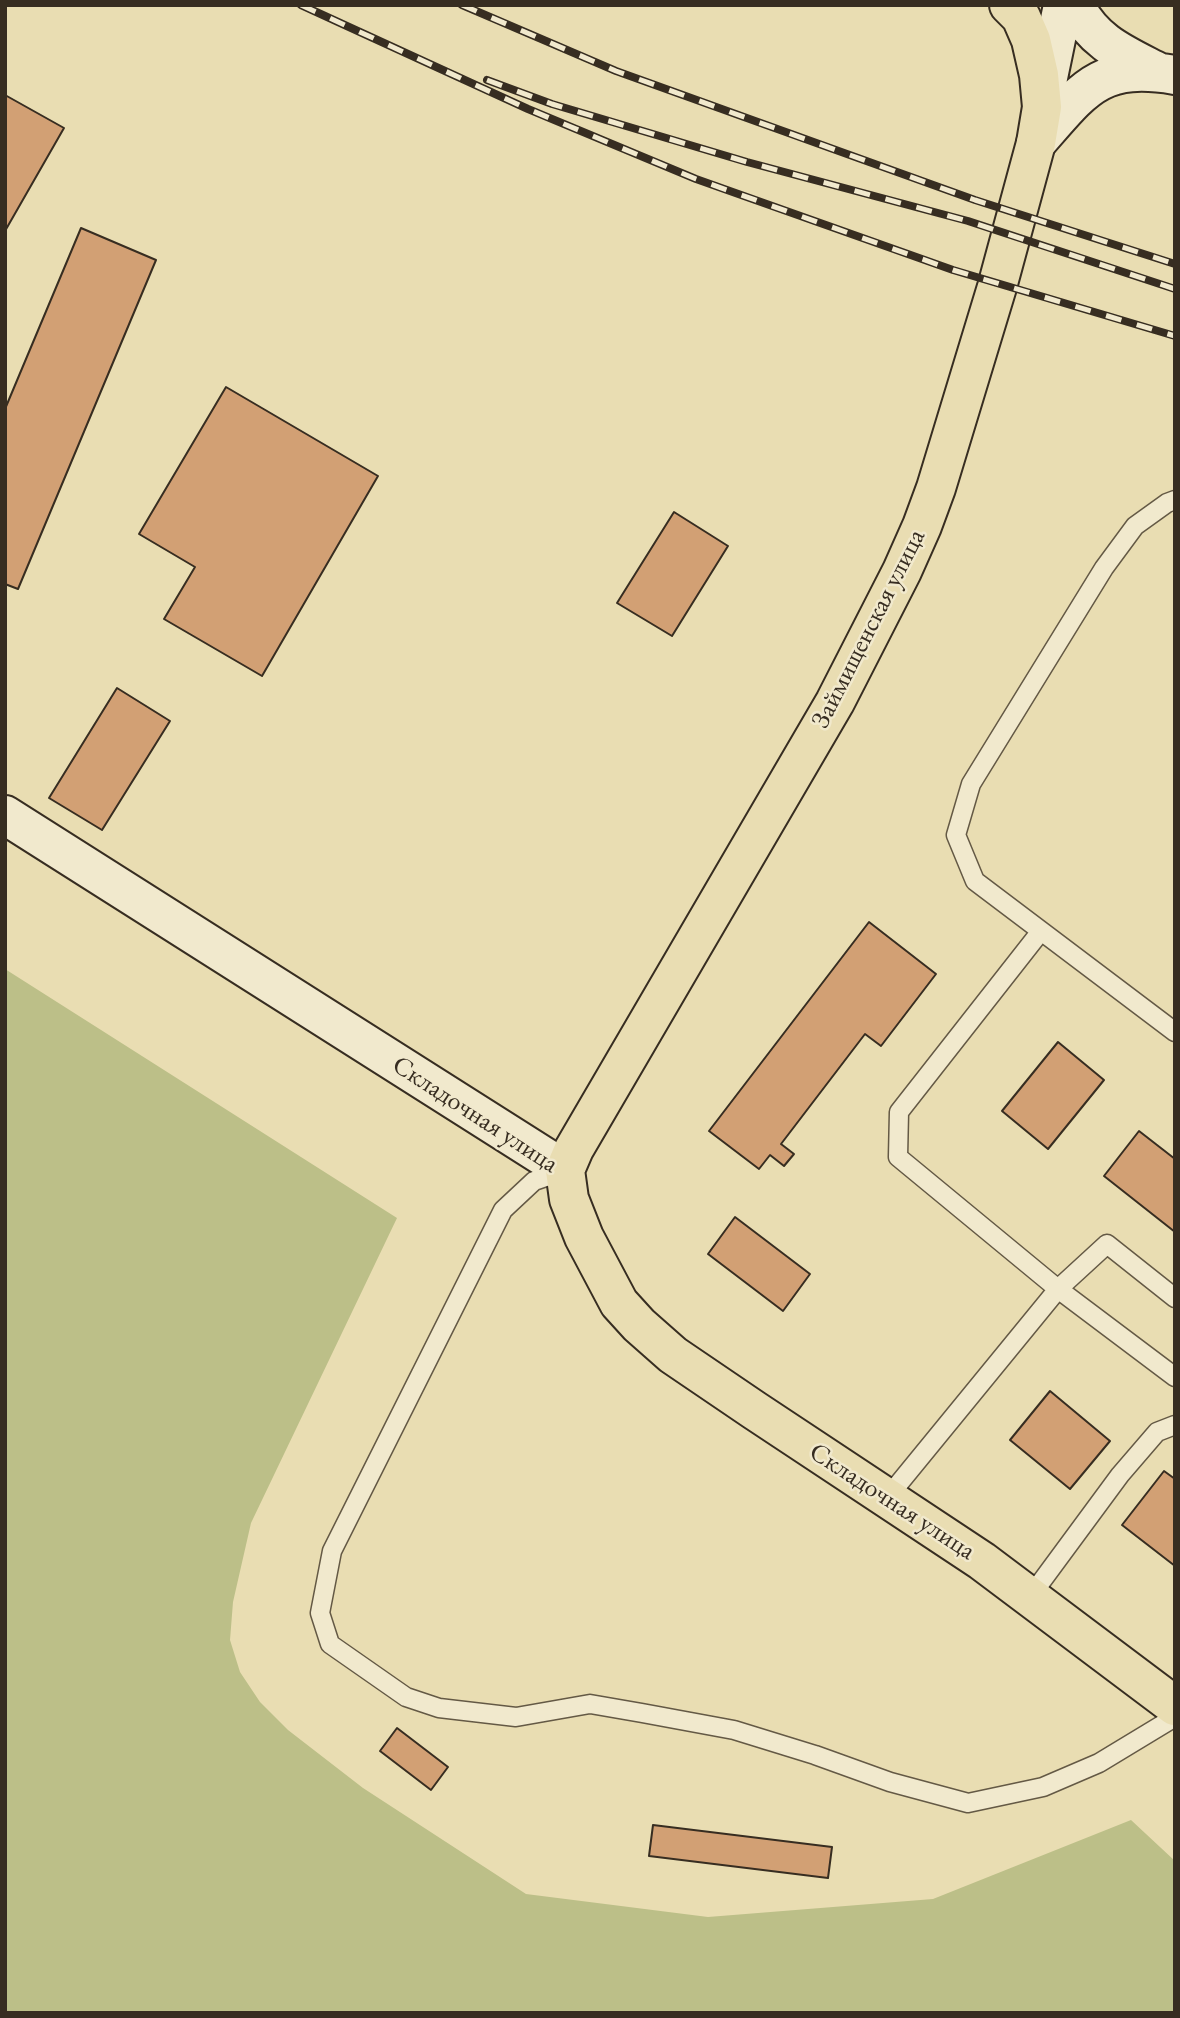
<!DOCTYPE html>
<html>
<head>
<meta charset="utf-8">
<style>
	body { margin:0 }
	#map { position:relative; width:1180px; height:2018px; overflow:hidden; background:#e9ddb2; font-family:"EB Garamond",serif }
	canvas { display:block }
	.frame { position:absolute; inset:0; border:7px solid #372d21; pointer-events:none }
</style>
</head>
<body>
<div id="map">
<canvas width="1180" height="2018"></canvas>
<div class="frame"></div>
</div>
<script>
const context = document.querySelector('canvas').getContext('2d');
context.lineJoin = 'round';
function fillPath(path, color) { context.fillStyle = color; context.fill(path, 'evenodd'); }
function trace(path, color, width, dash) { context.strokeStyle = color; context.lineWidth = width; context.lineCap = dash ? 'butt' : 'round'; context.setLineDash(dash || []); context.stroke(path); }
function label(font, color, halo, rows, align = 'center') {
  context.font = font + ' "EB Garamond",serif'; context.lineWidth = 5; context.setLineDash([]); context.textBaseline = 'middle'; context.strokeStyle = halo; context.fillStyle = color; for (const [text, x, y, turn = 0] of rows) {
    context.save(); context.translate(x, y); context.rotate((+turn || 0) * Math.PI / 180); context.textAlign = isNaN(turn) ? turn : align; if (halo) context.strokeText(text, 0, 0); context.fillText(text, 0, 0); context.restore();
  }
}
fillPath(new Path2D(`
	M 5,969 L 397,1218 L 251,1523 L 233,1602 L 230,1640 L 240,1672 L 260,1702 L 288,1730 L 363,1788 L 526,1894 L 708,1917 L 933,1899 L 1131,1820 L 1175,1861 L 1175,2013 L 5,2013 Z`), '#bcbf88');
const building = new Path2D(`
	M 5,95 L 64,128 L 5,231 Z
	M 81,228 L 156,260 L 18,589 L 5,584 L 5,409 Z
	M 226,387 L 378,476 L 262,676 L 164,619 L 195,567 L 139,534 Z
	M 674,512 L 728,546 L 672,636 L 617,603 Z
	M 117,688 L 170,721 L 102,830 L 49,798 Z
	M 869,922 L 936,974 L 881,1046 L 865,1034 L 781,1144 L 794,1154 L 784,1166 L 770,1155 L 759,1169 L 709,1131 Z
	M 1058,1042 L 1104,1080 L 1048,1149 L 1002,1111 Z
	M 1139,1131 L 1175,1159 L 1175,1232 L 1104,1176 Z
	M 735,1217 L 810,1274 L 783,1311 L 708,1254 Z
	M 1050,1391 L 1110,1441 L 1070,1489 L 1010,1440 Z
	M 1164,1471 L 1175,1479 L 1175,1566 L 1122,1525 Z
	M 397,1728 L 448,1767 L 431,1790 L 380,1751 Z
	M 653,1825 L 832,1847 L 828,1878 L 649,1856 Z`);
fillPath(building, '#d2a074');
trace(building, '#372d21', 2);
const service = new Path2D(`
	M 1175,500 L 1167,503 L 1135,526 L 1104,568 L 971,784 L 956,835 L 975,881 L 1175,1032
	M 1041,931 L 899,1112 L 898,1157 L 1058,1289 L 1175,1377
	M 563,1171 L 534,1181 L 503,1210 L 332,1551 L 320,1613 L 330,1644 L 406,1697 L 439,1708 L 516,1717 L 590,1704 L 642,1713 L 734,1730 L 815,1755 L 890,1782 L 968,1803 L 1043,1787 L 1099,1763 L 1175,1717
	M 887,1498 L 1058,1289 L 1107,1244 L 1175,1298
	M 1030,1597 L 1120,1475 L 1157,1432 L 1175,1425`);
const secondary = new Path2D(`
	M 1075,5 C 1093,42 1123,54 1158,72
	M 1043,102 L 1063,5
	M 1036,143 C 1083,90 1098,62 1175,75
	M 5,815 L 565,1170`);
const primary = new Path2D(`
	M 1009,5 L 1021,17 L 1031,40 L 1039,75 L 1042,107 L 1036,143 L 997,287 L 936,488 L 922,526 L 902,571 L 835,702 L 574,1149 L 565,1170 L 569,1199 L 584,1237 L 619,1303 L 639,1325 L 673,1355 L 754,1410 L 982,1561 L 1175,1706`);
trace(service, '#645945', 21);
trace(secondary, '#372d21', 42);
trace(primary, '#372d21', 42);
trace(service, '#f1e9cd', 18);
trace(secondary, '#f1e9cd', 38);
trace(primary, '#e9ddb2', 38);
const rail = new Path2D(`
	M 301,5 L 528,109 L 696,179 L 953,270 L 1175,336
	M 462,5 L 616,71 L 975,200 L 1175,264
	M 487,80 L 552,104 L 747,162 L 968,221 L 1175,289`);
trace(rail, '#372d21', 8);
trace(rail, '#f1e9cd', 5, [16]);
label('26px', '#372d21', '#f1e9cd', [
	["Займищенская улица",869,629,-63],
	["Складочная улица",475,1115,33],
	["Складочная улица",892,1502,33]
]);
</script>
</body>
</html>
